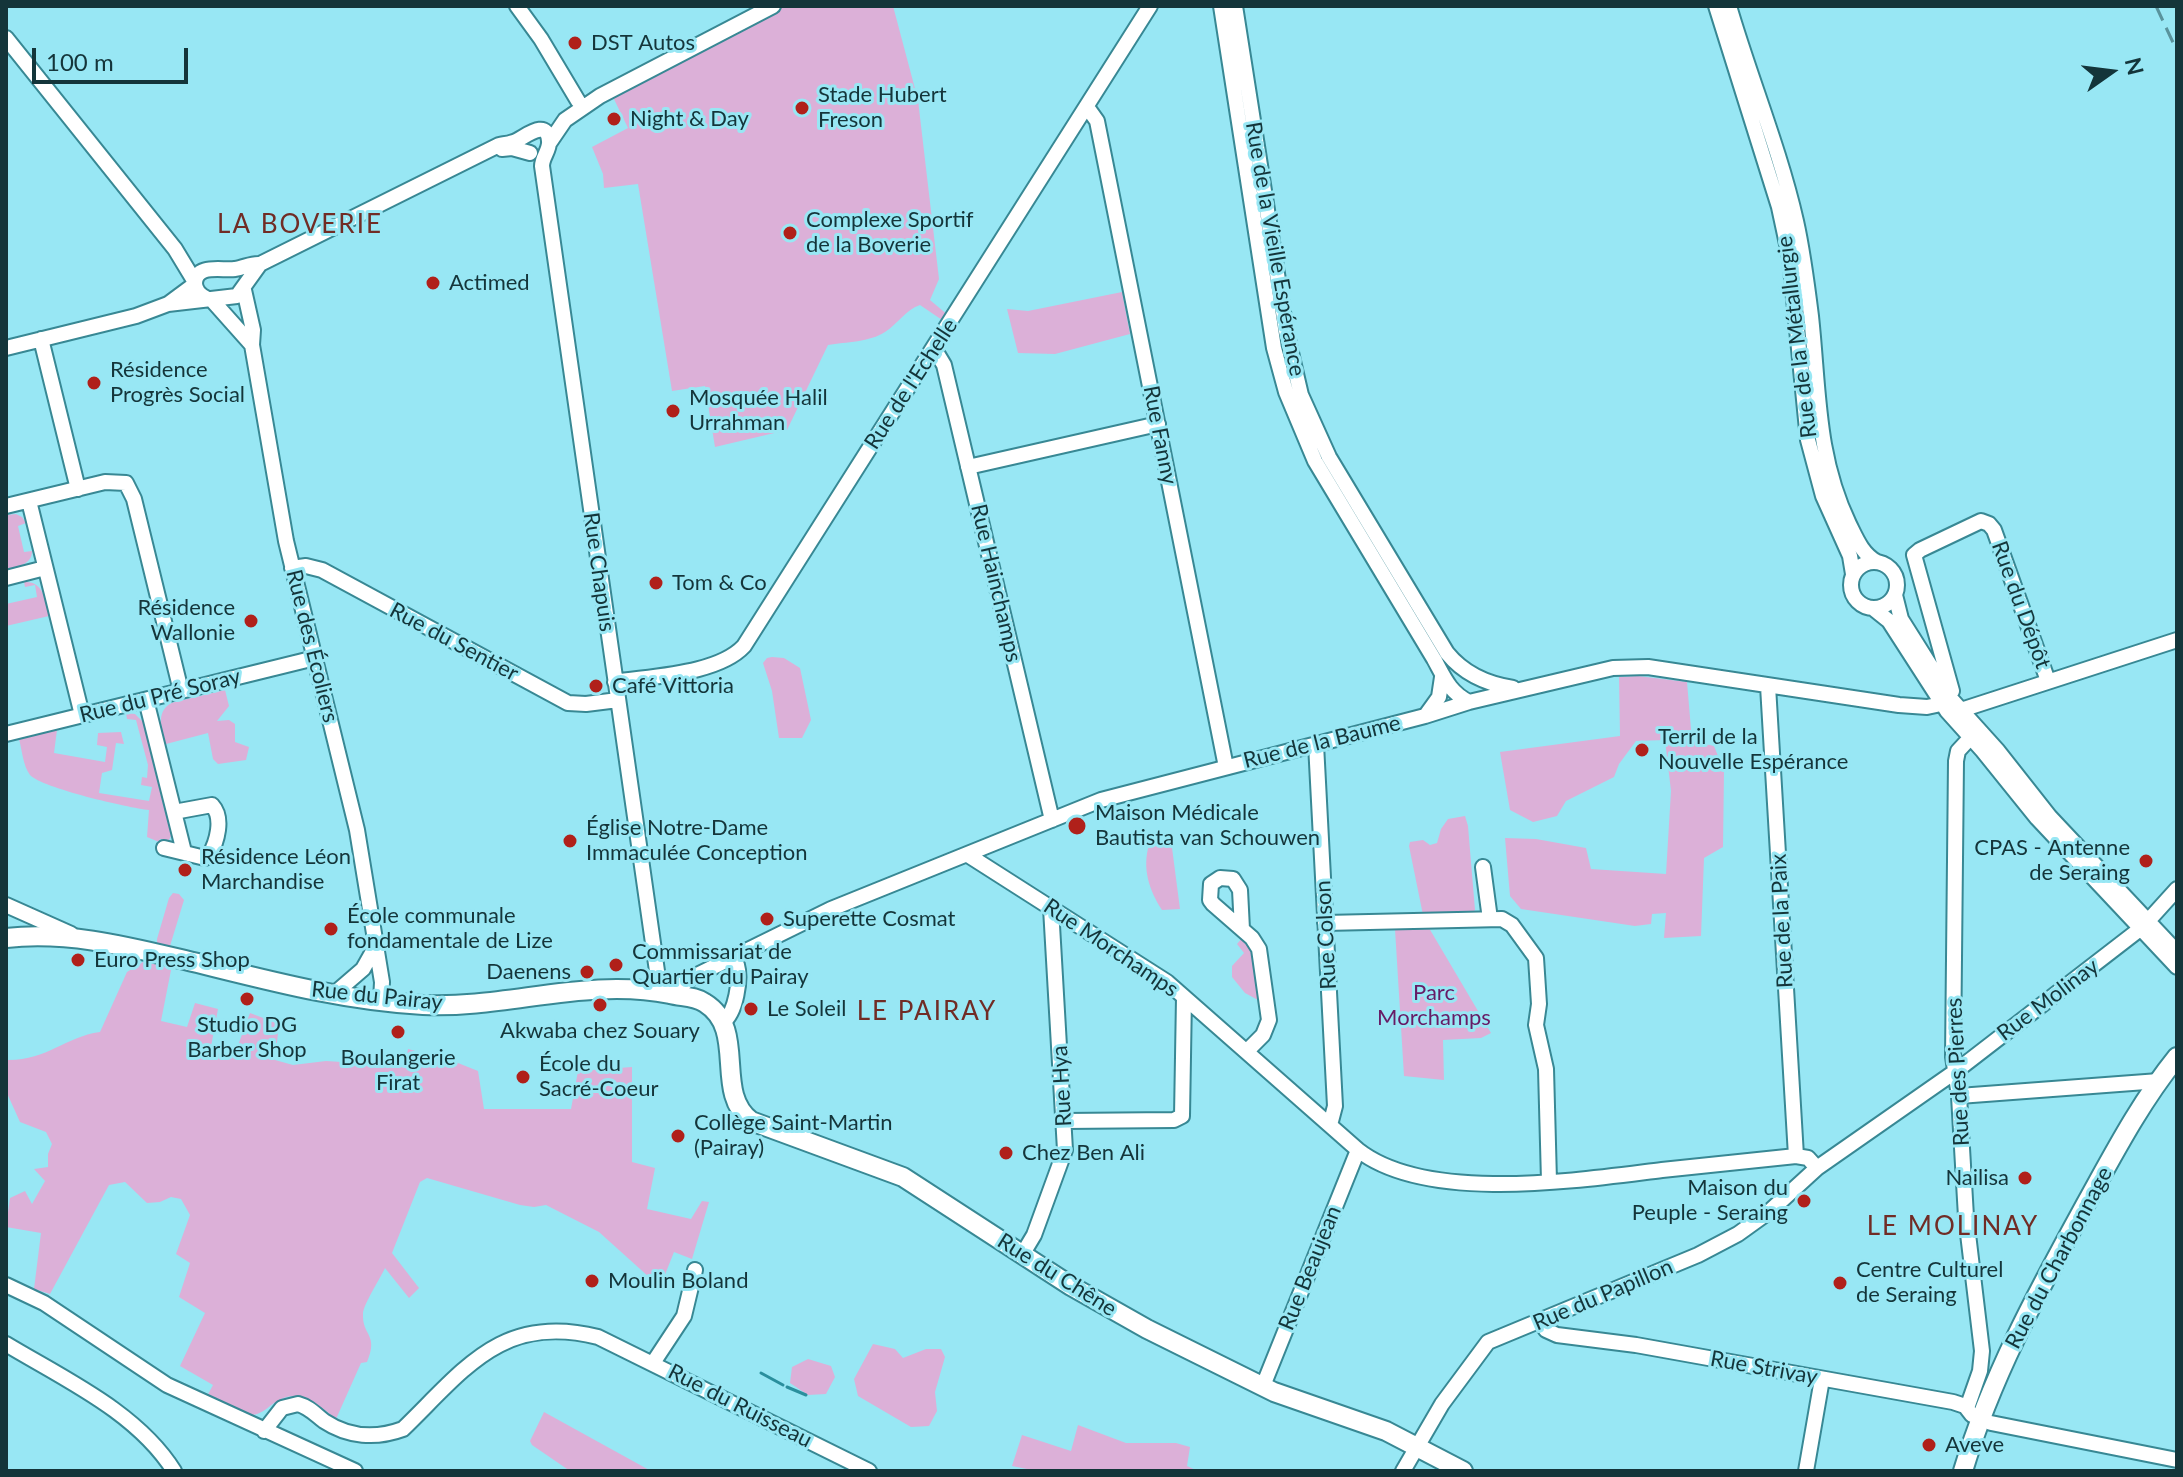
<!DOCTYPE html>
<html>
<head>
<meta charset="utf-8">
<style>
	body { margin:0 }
	#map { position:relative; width:2183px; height:1477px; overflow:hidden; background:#98e7f4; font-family:Lato,sans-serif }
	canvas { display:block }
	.frame { position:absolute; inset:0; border:8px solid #14353a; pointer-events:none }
	.north { position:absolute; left:2071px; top:32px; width:80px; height:80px; -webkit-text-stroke:6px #98e7f4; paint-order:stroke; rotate:76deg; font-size:22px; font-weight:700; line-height:32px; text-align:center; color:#14353a }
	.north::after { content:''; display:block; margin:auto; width:28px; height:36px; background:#14353a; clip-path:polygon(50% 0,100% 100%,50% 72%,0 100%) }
	.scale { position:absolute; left:32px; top:48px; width:156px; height:36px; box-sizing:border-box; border:4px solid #14353a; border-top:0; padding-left:10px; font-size:24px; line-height:28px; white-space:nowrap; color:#14353a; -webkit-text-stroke:6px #98e7f4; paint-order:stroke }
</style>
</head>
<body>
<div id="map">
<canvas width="2183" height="1477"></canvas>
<div class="frame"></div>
<div class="north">N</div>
<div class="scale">100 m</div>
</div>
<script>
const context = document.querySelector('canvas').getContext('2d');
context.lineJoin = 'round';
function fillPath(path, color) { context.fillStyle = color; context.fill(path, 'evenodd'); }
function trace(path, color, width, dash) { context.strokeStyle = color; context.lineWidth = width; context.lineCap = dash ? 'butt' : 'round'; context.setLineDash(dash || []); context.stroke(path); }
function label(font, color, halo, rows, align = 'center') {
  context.font = font + ' Lato,sans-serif'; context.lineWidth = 6; context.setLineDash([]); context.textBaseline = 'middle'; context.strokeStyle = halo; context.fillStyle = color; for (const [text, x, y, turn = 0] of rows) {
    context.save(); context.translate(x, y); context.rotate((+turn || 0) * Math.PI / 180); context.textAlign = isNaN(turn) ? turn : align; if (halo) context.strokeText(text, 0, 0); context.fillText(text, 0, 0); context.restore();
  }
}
fillPath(new Path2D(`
	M 757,6 L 893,6 L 918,100 L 939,279 L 930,300 L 949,316 L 945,322 L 920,305 C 905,310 898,324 885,332 C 870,342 846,342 828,345 L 787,430 L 715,447 L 705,386 L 672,391 L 638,184 L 604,188 L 603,174 L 592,147 L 628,128 L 612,95 L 762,16 Z
	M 1122,292 L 1130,334 L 1055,354 L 1018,353 L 1007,309 L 1028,311 Z
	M 16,514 L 22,517 L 26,523 L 18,526 L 24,552 L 32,551 C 32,565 18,566 6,569 L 6,515 Z
	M 24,582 C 44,581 45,600 49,616 L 6,626 L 6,604 L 37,597 L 35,585 L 25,587 Z
	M 772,657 L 784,658 L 800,668 L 811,720 L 802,738 L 779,738 L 772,691 L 763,663 L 767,658 Z
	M 1638,676 L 1687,682 L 1692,741 L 1714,746 L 1724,771 L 1723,847 L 1704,858 L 1701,936 L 1664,938 L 1666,913 L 1652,914 L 1651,924 L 1635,926 L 1521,909 L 1510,896 L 1505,838 L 1536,839 L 1586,848 L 1591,869 L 1666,874 L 1671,791 L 1665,740 L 1636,741 L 1619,764 L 1614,777 L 1566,801 L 1557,816 L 1533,822 L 1510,810 L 1500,752 L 1620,736 L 1619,677 Z
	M 225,690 L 229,706 L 217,721 L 229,720 L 235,724 L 235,742 L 249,747 L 246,760 L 218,764 L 213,759 L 208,733 L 166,744 C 162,729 155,713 171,703 Z
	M 126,713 L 135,714 L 143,722 L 171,836 L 169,840 L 160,839 L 159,842 L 147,837 L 149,810 C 129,808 42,788 30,775 C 23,766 22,750 19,739 L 57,730 L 54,753 L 105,762 L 107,747 L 97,745 L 98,733 L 121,732 L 124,744 L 116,743 L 112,770 L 102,773 L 99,793 L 149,801 L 152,787 L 141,785 L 142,777 L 147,778 L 148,765 L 136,720 L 127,719 Z
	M 1465,816 L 1468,826 L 1475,910 L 1472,913 L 1423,915 L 1409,846 L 1410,842 L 1423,840 L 1430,845 L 1437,843 L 1441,829 L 1448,819 Z
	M 1166,839 L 1171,840 L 1180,909 L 1162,910 C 1149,890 1142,868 1149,845 Z
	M 173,893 L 179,894 L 184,900 L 170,946 L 157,943 L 157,939 L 169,898 Z
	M 1429,928 L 1491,1033 L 1481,1038 L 1443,1040 L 1444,1080 L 1404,1076 L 1395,929 Z
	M 1243,937 L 1253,947 L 1260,1000 L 1258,1000 L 1245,993 L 1232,977 L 1232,966 L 1244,953 L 1237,944 Z
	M 146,960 L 172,965 L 161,1021 L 187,1027 L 195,1003 L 218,1009 L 210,1052 L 234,1056 L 250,1013 L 279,1024 L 275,1060 L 293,1065 L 326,1061 L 405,1066 L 408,1049 L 453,1061 L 478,1071 L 484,1109 L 571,1109 L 578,1071 L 632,1067 L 632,1162 L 655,1168 L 647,1209 L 691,1219 L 702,1201 L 709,1202 L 692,1259 L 674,1252 L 660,1287 L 599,1232 L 546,1205 L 534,1207 L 520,1205 L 427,1178 L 420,1182 L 392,1253 L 419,1288 L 409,1298 L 385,1268 C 380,1279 363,1305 363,1314 C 362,1336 379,1334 367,1362 L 361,1363 L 336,1419 C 313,1401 297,1385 270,1406 C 263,1412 256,1416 247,1415 C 234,1413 219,1403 206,1398 L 213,1385 L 180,1366 L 205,1313 L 179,1297 L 190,1263 L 176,1254 L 190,1215 L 181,1199 L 171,1197 L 160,1202 L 147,1203 L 125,1182 L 109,1185 L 50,1294 L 34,1289 L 41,1233 L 6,1227 L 10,1198 L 25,1191 L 32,1204 L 45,1181 L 34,1169 L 48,1167 L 48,1154 L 52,1144 L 46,1132 L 20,1122 L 6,1091 L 6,1060 C 47,1061 64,1037 100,1032 L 127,972 Z
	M 873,1344 L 895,1349 L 903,1358 L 926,1349 L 941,1349 L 945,1357 L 935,1392 L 937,1411 L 929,1426 L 911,1427 L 858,1396 L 854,1379 Z
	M 808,1359 L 831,1366 L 835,1377 L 826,1394 L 808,1395 L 790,1383 L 792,1367 Z
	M 544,1412 L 651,1471 L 570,1471 L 532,1445 L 530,1441 Z
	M 1078,1425 L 1126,1443 L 1176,1443 L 1190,1447 L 1187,1466 L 1198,1471 L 1037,1471 L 1012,1466 L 1022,1435 L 1071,1451 Z`), '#dcb0d8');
trace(new Path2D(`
	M 761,1373 L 783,1385
	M 787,1387 L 806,1395`), '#2a8f9d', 3);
const minor = new Path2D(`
	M 517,6 L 541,39 L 578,101
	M 1221,6 L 1274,348 L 1286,392 L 1315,461 L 1434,659 C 1444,677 1449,692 1469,702
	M 1235,6 L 1286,331 L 1301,395 L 1329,457 L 1447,653 C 1464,674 1487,684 1513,688
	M 1716,6 L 1779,207 L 1790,258 L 1808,440 L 1823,496 L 1850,556 L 1853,574
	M 1729,6 C 1750,78 1779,147 1796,221 C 1803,252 1807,284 1811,316 C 1819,390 1816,455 1849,524 C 1856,538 1862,554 1877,562
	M 6,38 L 175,249 L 195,282
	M 1087,107 L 1097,121 L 1226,767
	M 550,142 L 565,120 L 600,96 L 773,6
	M 502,149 L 512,148 L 530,153
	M 244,290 L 253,330 L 252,345 L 286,541 L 357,830 L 382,982 L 381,1001
	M 206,298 C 200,295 195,290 195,283 C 196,263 223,271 235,269 C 244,268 251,263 260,264 L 499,145 C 504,144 508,144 513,142 C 522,140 547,116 549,141 C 550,150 542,157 542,166 L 660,992
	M 211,299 L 252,345
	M 168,304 L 237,296 L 260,264
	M 41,339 L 78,489
	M 6,348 L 136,316 L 168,304 L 195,284
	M 932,351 L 938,355 L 944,365 L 1052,820
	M 968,467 L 1158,424
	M 29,501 L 82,715
	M 6,506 L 105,482 L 126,483 L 134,499 L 181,691
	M1851 585a23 23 0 1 1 46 0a23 23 0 1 1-46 0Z
	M 292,568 L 306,566 L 322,570 L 568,703 L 586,704 L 618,700
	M 6,578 L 45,568
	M 1895,595 L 1901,619 L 1952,700 L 1998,751 L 2050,817 L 2177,952
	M 1874,609 L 1889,621 L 1947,711 L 1983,751 L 2037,818 L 2177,967
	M 615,682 C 653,676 718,674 744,646 L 1150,6
	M 1768,686 L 1796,1156
	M 1952,691 L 1914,555 L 1920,550 L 1981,521 L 1989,524 L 1994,530 L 2048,681
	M 146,700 L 184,852
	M 1961,710 L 2177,640
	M 1426,715 L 1439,697 L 1442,677
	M 6,734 L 315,658
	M 1316,744 L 1335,1106 L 1330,1125
	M 164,848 L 205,858 L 209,856 C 217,842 224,818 212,805 L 174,812
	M 968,855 L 1167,982 L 1358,1150 C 1427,1204 1580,1180 1662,1170 C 1707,1165 1751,1161 1796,1156 L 1808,1158 L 1817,1168
	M 1483,867 L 1490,919
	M 6,905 L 71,934
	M 2148,921 L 2177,889
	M 1325,923 L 1502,919 L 1512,925 L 1536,958 L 1539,1004 L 1536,1025 L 1546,1069 L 1549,1181
	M 1242,929 L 1240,890 L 1233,879 L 1220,878 L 1211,884 L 1210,900 L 1213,904 L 1252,938 L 1259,949 L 1269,1020 L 1263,1035 L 1247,1051
	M 334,994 L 363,969 L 376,946
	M 679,996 L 683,984 L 693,977 L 831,909 L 1101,800 L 1425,716 L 1469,702 L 1613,668 L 1648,667 L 1899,705 L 1927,707 L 1941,704
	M 723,1022 C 736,1013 741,979 737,965 L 730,960
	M 1959,1096 L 2159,1081
	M 1064,1121 L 1174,1120 L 1182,1116 L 1184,997
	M 1022,1255 L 1034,1235 L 1065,1150 L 1051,908
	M 6,1285 L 44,1303 L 167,1385 L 355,1471
	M 1541,1322 L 1546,1330 L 1557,1335 L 1636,1345 L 1953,1402 L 1965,1406 L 1972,1415
	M 6,1344 C 64,1379 137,1412 174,1471
	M 653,1363 L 684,1316 L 695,1270
	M 1263,1386 L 1358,1150
	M 1967,1408 L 1980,1371 L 1982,1351 L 1966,1217 L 1959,1096 L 1953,1057 L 1956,761 L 1958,751 L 1971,737
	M 1991,1423 L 2177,1460
	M 264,1431 L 282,1408 L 298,1404 C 309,1407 315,1414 324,1421 C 348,1437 376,1439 403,1429 C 465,1369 502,1313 598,1337 L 869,1471
	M 1403,1471 L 1442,1404 L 1488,1342 L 1698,1255 L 1738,1234 L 1770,1211 L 1817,1168 L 1956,1071 L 2140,929
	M 1806,1471 L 1822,1379`);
const major = new Path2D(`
	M 6,938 C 67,931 126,946 185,960 C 263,979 342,1001 423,1005 C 506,1009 587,977 670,994 C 682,997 695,996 705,1003 C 748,1030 713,1092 751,1121 L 903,1177 L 1071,1286 L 1147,1329 L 1274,1392 L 1386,1431 L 1463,1471
	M 1963,1471 C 1991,1378 2037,1293 2083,1209 C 2112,1157 2139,1104 2177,1057`);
trace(minor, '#388894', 18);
trace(major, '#388894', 22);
trace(minor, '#fff', 14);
trace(major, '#fff', 18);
trace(new Path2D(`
	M 2156,6 L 2177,51`), '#59939c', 3, [16, 8]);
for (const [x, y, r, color] of [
	[575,43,8,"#b0201a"],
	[802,108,8,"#b0201a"],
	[614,119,8,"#b0201a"],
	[790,233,8,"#b0201a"],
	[433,283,8,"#b0201a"],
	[94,383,8,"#b0201a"],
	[673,411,8,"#b0201a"],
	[656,583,8,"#b0201a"],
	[251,621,8,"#b0201a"],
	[596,686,8,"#b0201a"],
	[1642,750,8,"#b0201a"],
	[1077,826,10,"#b0201a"],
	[570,841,8,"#b0201a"],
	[2146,861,8,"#b0201a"],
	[185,870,8,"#b0201a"],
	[767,919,8,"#b0201a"],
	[331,929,8,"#b0201a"],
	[78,960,8,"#b0201a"],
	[616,965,8,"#b0201a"],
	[587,972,8,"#b0201a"],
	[247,999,8,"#b0201a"],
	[600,1005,8,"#b0201a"],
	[751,1009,8,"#b0201a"],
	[398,1032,8,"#b0201a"],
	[523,1077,8,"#b0201a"],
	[678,1136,8,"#b0201a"],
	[1006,1153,8,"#b0201a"],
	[2025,1178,8,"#b0201a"],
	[1804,1201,8,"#b0201a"],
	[592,1281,8,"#b0201a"],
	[1840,1283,8,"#b0201a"],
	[1929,1445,8,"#b0201a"]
]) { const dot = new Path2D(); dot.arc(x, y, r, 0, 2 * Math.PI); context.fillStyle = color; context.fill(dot); trace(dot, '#98e7f4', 3); }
label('22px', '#14353a', '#98e7f4', [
	["DST Autos",591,43],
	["Stade Hubert",818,95],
	["Freson",818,120],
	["Night & Day",630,119],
	["Complexe Sportif",806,220],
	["de la Boverie",806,245],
	["Actimed",449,283],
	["Résidence",110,370],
	["Progrès Social",110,395],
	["Mosquée Halil",689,398],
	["Urrahman",689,423],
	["Tom & Co",672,583],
	["Résidence",235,608,"right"],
	["Wallonie",235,633,"right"],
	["Café Vittoria",612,686],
	["Terril de la",1658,737],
	["Nouvelle Espérance",1658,762],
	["Maison Médicale",1095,813],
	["Bautista van Schouwen",1095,838],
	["Église Notre-Dame",586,828],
	["Immaculée Conception",586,853],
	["CPAS - Antenne",2130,848,"right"],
	["de Seraing",2130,873,"right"],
	["Résidence Léon",201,857],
	["Marchandise",201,882],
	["École communale",347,916],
	["fondamentale de Lize",347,941],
	["Superette Cosmat",783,919],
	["Commissariat de",632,952],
	["Quartier du Pairay",632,977],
	["Euro Press Shop",94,960],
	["Daenens",571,972,"right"],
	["Le Soleil",767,1009],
	["Studio DG",247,1025,"center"],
	["Barber Shop",247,1050,"center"],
	["Akwaba chez Souary",600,1031,"center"],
	["Boulangerie",398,1058,"center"],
	["Firat",398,1083,"center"],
	["École du",539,1064],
	["Sacré-Coeur",539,1089],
	["Collège Saint-Martin",694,1123],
	["(Pairay)",694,1148],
	["Chez Ben Ali",1022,1153],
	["Nailisa",2009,1178,"right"],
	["Maison du",1788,1188,"right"],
	["Peuple - Seraing",1788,1213,"right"],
	["Centre Culturel",1856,1270],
	["de Seraing",1856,1295],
	["Moulin Boland",608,1281],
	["Aveve",1945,1445]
], 'left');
label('22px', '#14353a', '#98e7f4', [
	["Rue de la Vieille Espérance",1275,249,80],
	["Rue de la Métallurgie",1797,337,-97],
	["Rue de l'Echelle",911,384,-57],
	["Rue Fanny",1160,435,79],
	["Rue Chapuis",599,572,82],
	["Rue Hainchamps",996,583,77],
	["Rue du Dépôt",2021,605,70],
	["Rue du Sentier",454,642,28],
	["Rue des Écoliers",312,646,76],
	["Rue du Pré Soray",160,696,-14],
	["Rue de la Baume",1322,742,-14],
	["Rue de la Paix",1782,921,-93],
	["Rue Colson",1326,935,-93],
	["Rue Morchamps",1111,948,34],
	["Rue du Pairay",377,996,6],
	["Rue Molinay",2048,1000,-37],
	["Rue des Pierres",1958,1072,-93],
	["Rue Hya",1062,1086,-93],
	["Rue du Charbonnage",2059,1258,-62],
	["Rue Beaujean",1310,1268,-68],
	["Rue du Chêne",1057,1275,32],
	["Rue du Papillon",1603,1295,-23],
	["Rue Strivay",1764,1368,10],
	["Rue du Ruisseau",740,1406,27]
]);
label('22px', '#671b65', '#98e7f4', [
	["Parc",1434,993],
	["Morchamps",1434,1018]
]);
context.letterSpacing = '2px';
label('26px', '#712c25', '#98e7f4', [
	["LA BOVERIE",300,225],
	["LE PAIRAY",927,1012],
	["LE MOLINAY",1953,1227]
]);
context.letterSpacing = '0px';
</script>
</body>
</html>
